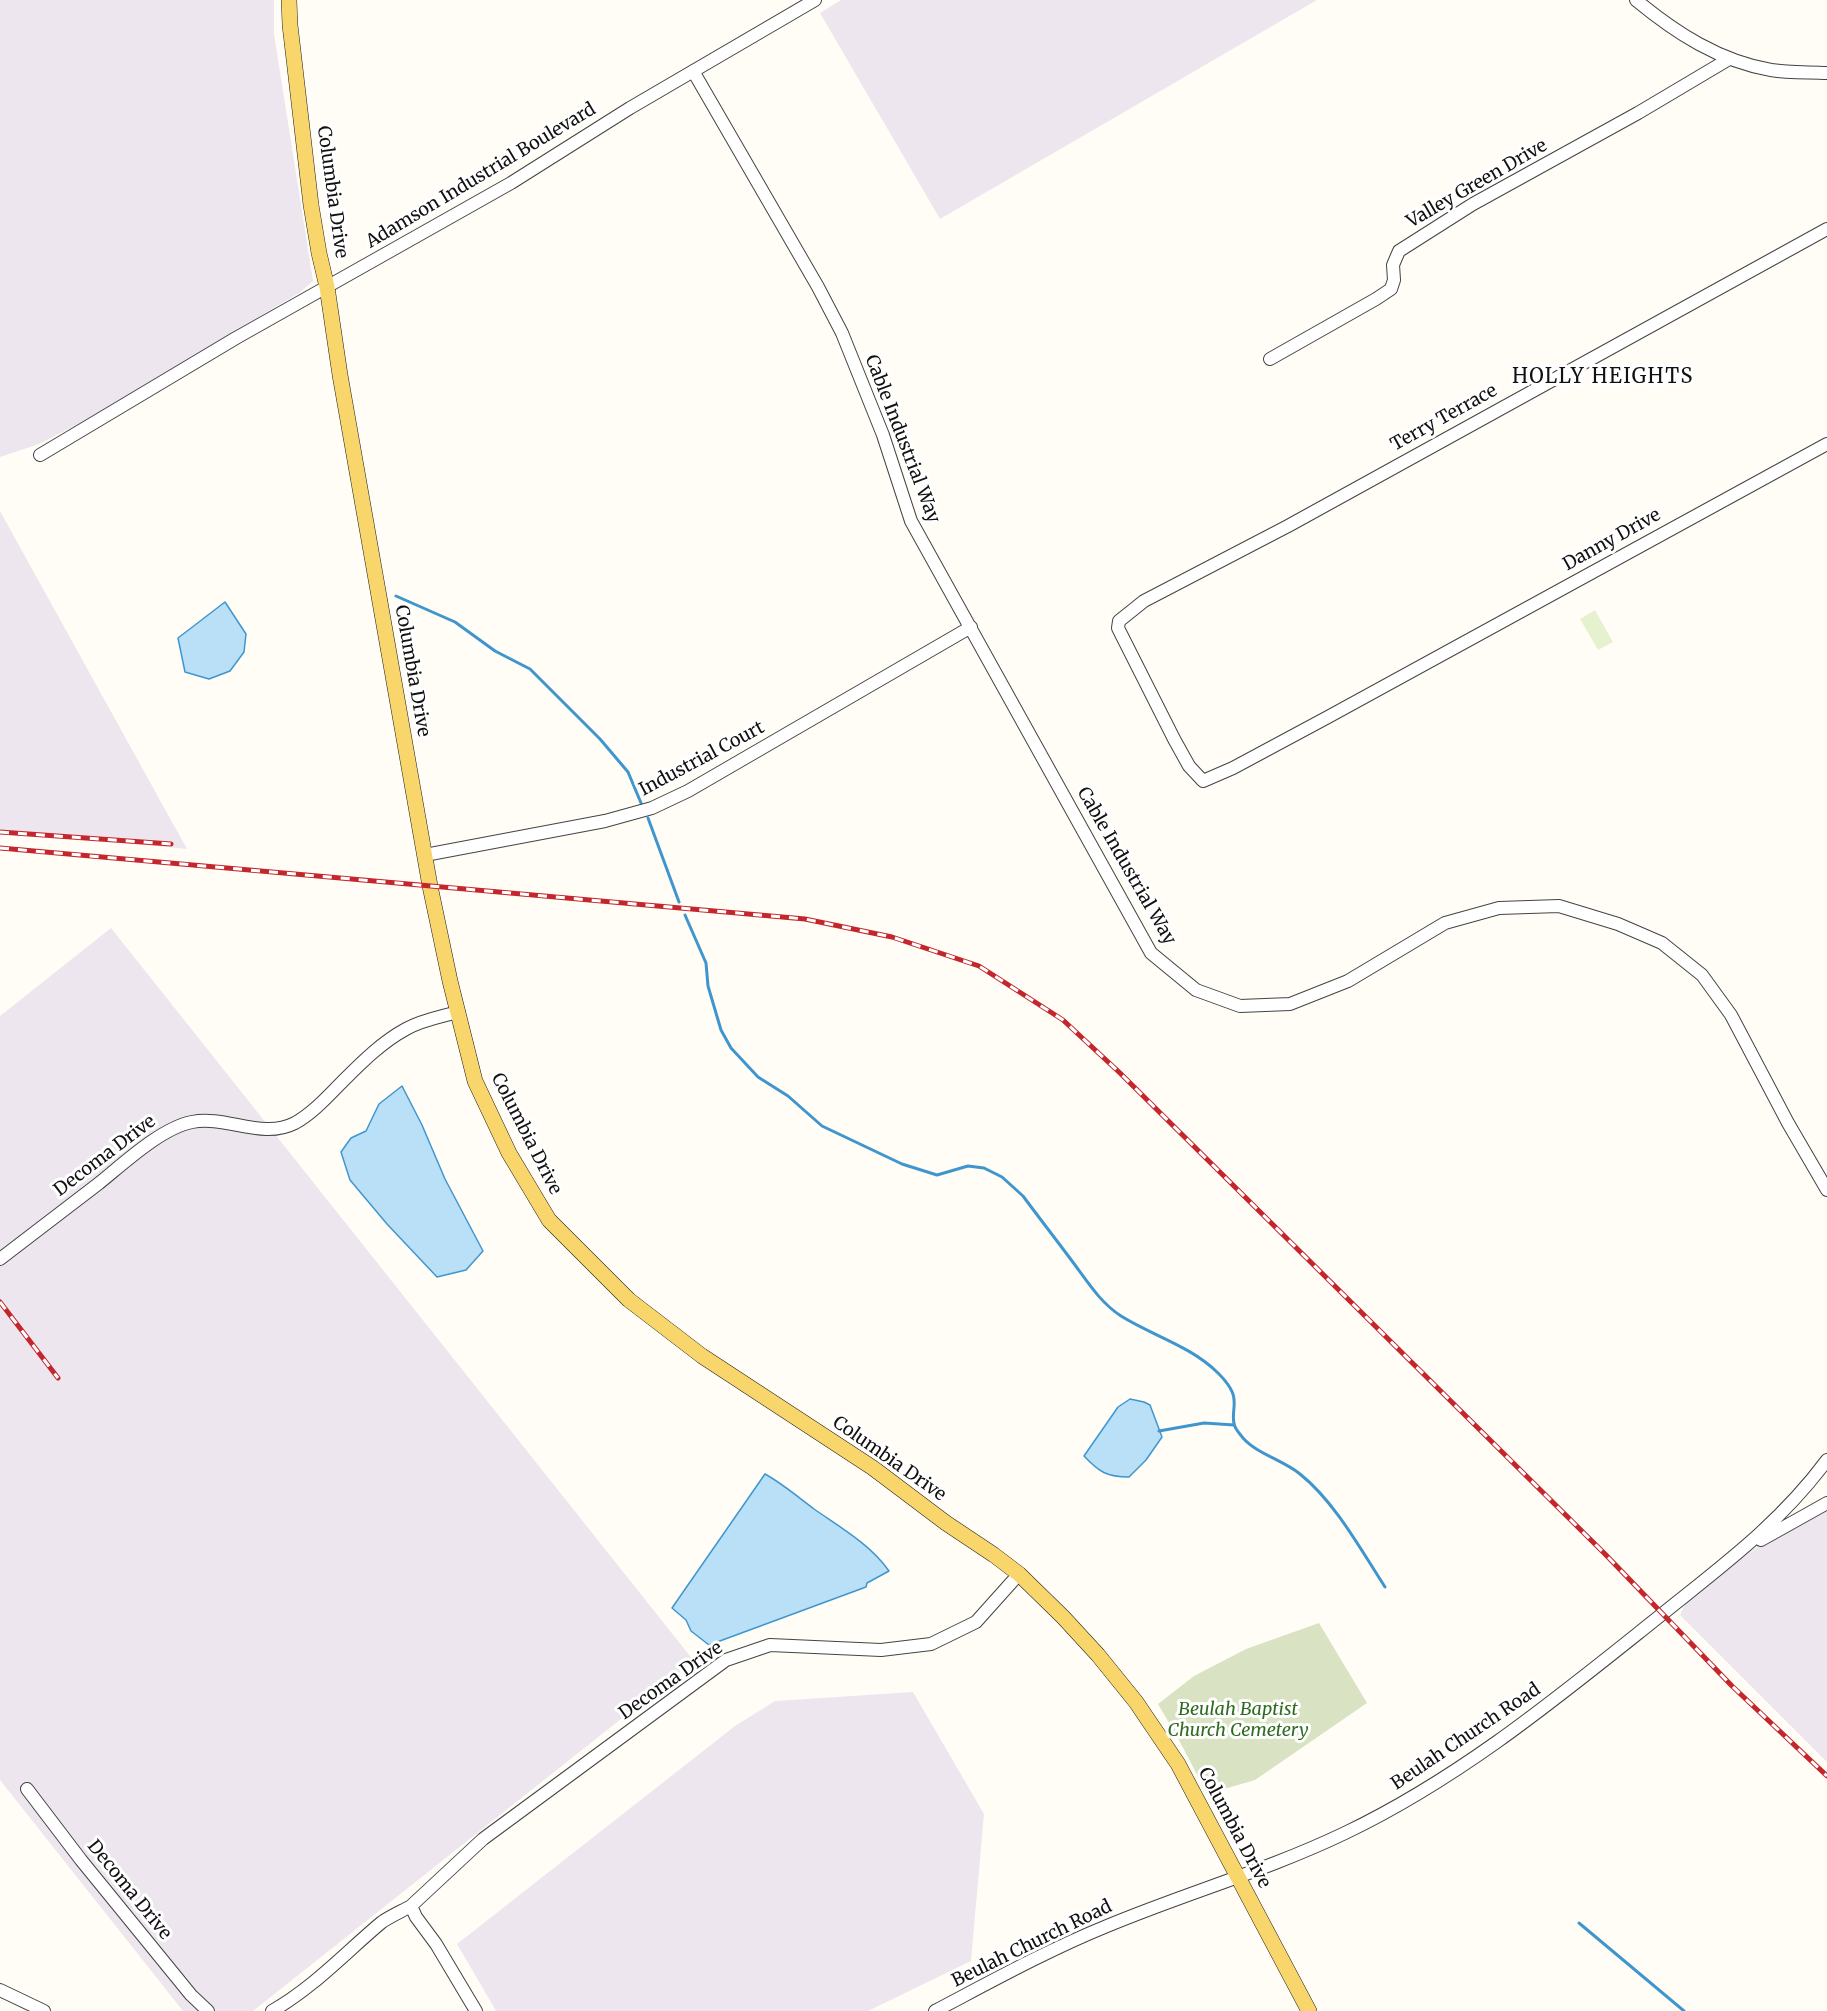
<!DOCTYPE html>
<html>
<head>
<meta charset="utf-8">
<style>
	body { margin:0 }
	canvas { display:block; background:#fffdf5 }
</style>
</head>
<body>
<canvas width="1827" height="2011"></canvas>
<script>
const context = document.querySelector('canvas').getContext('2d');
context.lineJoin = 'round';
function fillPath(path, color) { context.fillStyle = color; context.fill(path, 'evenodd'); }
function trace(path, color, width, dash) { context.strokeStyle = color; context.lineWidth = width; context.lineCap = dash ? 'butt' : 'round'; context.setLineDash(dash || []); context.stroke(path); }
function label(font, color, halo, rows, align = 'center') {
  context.font = font + ' Merriweather,serif'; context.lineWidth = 6; context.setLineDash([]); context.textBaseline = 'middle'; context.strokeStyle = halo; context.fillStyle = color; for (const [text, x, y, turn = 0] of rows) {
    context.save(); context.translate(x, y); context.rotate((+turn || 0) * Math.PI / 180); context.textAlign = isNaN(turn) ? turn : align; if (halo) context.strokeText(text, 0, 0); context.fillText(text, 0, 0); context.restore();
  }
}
fillPath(new Path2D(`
	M 0,0 L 274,0 L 274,34 L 313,281 L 299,293 L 82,422 L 39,444 L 0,457 Z
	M 841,0 L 1317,0 L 940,219 L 820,13 Z
	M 0,511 L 187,849 L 0,831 Z
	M 111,928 L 694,1661 L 253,2011 L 183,2011 L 0,1780 L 0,1016 Z
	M 1827,1506 L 1827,1762 L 1680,1615 L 1687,1600 L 1754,1549 Z
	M 913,1692 L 984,1814 L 971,1961 L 868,2011 L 496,2011 L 457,1944 L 735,1726 L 775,1701 Z`), '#eee6ef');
fillPath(new Path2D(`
	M 1319,1623 L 1367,1703 L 1255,1780 L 1207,1794 L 1179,1740 L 1158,1704 L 1194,1676 L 1246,1649 Z`), '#d9e3c4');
fillPath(new Path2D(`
	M 1595,610 L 1613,642 L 1598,650 L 1580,619 Z`), '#e6f2cf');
const water = new Path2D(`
	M 225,602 L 246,634 L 244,652 L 230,671 L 209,679 L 185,672 L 178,638 Z
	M 402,1086 L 422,1125 L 445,1179 L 483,1251 L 466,1270 L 437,1277 L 387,1224 L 350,1180 L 341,1152 L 351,1138 L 366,1131 L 379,1104 Z
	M 1130,1399 L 1144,1402 L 1150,1405 L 1162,1437 L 1146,1460 L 1129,1477 C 1107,1477 1099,1472 1084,1456 L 1118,1407 Z
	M 765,1474 C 783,1484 798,1497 814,1509 C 840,1527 871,1545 889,1571 L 867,1583 L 866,1587 L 709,1645 L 691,1631 L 686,1620 L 672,1608 Z`);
fillPath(water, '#b9e0f7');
trace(water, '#3f96cf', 1.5);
trace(new Path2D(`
	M 396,596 L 455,622 L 495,651 L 530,669 L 600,739 L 628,772 L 641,803
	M 648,818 L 679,902
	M 685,915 L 706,963 L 708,986 L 721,1030 L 731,1048 L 758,1077 L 788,1096 L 822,1126 L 902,1164 L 937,1175 L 968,1166 L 984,1168 L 1002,1177 L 1023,1196 C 1040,1219 1058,1242 1075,1265 C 1089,1284 1101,1303 1121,1316 C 1153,1336 1191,1346 1218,1373 C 1225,1380 1234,1390 1234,1400 C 1235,1408 1232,1416 1234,1423 C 1234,1428 1240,1434 1243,1438 C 1257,1454 1283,1460 1300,1474 C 1335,1502 1361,1550 1385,1587
	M 1159,1431 L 1204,1423 L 1234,1425
	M 1579,1923 L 1684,2011`), '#3f96cf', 3);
const minor = new Path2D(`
	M 1636,0 C 1676,33 1719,61 1771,70 C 1789,73 1809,72 1827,73
	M 693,71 L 818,287 L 842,333 L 883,435 L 911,521 L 1151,953 L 1196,990 L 1240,1006 L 1290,1004 L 1348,981 L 1445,923 L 1499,908 L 1559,906 L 1618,924 L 1662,943 L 1702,975 L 1731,1015 L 1788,1123 L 1827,1190
	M 1827,229 L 1288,526 L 1144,601 L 1119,621 L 1118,628 L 1174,739 L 1189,766 L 1203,781 L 1233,768 L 1328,717 L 1827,444
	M 1270,359 L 1376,299 L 1391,289 L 1394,280 L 1393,265 L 1399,251 L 1473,204 L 1638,113 L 1729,59
	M 40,455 L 236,338 L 511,183 L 630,108 L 815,0
	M 425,855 L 605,821 L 652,808 L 688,791 L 971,627
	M 0,1259 C 33,1234 65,1209 98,1184 C 123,1164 161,1128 192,1122 C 226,1115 262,1140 295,1123 C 313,1113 328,1096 343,1081 C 362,1062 382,1042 406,1029 C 422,1020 440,1017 458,1012
	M 1761,1540 L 1827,1503
	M 27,1789 L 81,1860 L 191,1995 L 208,2011
	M 411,1906 L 483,1839 L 726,1660 L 770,1645 L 881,1650 L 931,1644 L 976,1622 L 1019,1574
	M 0,1990 L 44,2011
	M 272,2011 C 313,1988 346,1952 382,1922 C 391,1916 402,1911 411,1906 L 416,1917 L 436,1944 L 476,2011
	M 935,2011 C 992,1981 1048,1950 1107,1926 C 1186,1893 1268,1870 1345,1833 C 1460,1778 1557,1698 1656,1619 C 1719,1568 1778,1526 1827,1460`);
const major = new Path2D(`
	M 289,0 L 290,25 L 311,205 L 319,253 L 327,287 L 340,375 L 430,886 L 450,981 L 475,1081 L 509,1153 L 549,1220 L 629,1300 L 702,1356 L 873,1468 L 946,1523 L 994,1555 L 1019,1574 L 1063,1617 L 1098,1655 L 1136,1702 L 1178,1764 L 1309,2011`);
trace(minor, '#444', 14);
trace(major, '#222', 16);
trace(minor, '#fff', 12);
trace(major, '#f9d66b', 15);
const rail = new Path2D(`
	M 0,832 L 171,844
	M 0,848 L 805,919 L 892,937 L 979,966 L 1063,1020 L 1120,1073 L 1605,1554 L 1732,1686 L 1827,1776
	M 0,1302 L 58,1378`);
trace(rail, '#c4262e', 5);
trace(rail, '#fff', 3, [9]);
label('18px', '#111', '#fff', [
	["Adamson Industrial Boulevard",481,176,-31],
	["Valley Green Drive",1477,184,-30],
	["Columbia Drive",332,192,82],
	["Terry Terrace",1444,418,-29],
	["Cable Industrial Way",902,439,69],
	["Danny Drive",1612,540,-29],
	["Columbia Drive",412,671,80],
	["Industrial Court",702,759,-28],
	["Cable Industrial Way",1126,866,60],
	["Columbia Drive",526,1134,63],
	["Decoma Drive",105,1156,-37],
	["Columbia Drive",889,1459,35],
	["Decoma Drive",671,1681,-35],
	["Beulah Church Road",1466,1737,-34],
	["Columbia Drive",1234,1828,62],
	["Decoma Drive",129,1890,51],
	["Beulah Church Road",1032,1944,-26]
]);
label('italic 18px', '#2f6b1f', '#fff', [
	["Beulah Baptist",1238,1710],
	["Church Cemetery",1238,1731]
]);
context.letterSpacing = '1.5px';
label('20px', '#111', '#fff', [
	["HOLLY HEIGHTS",1603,377]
]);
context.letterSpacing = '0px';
</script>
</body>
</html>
